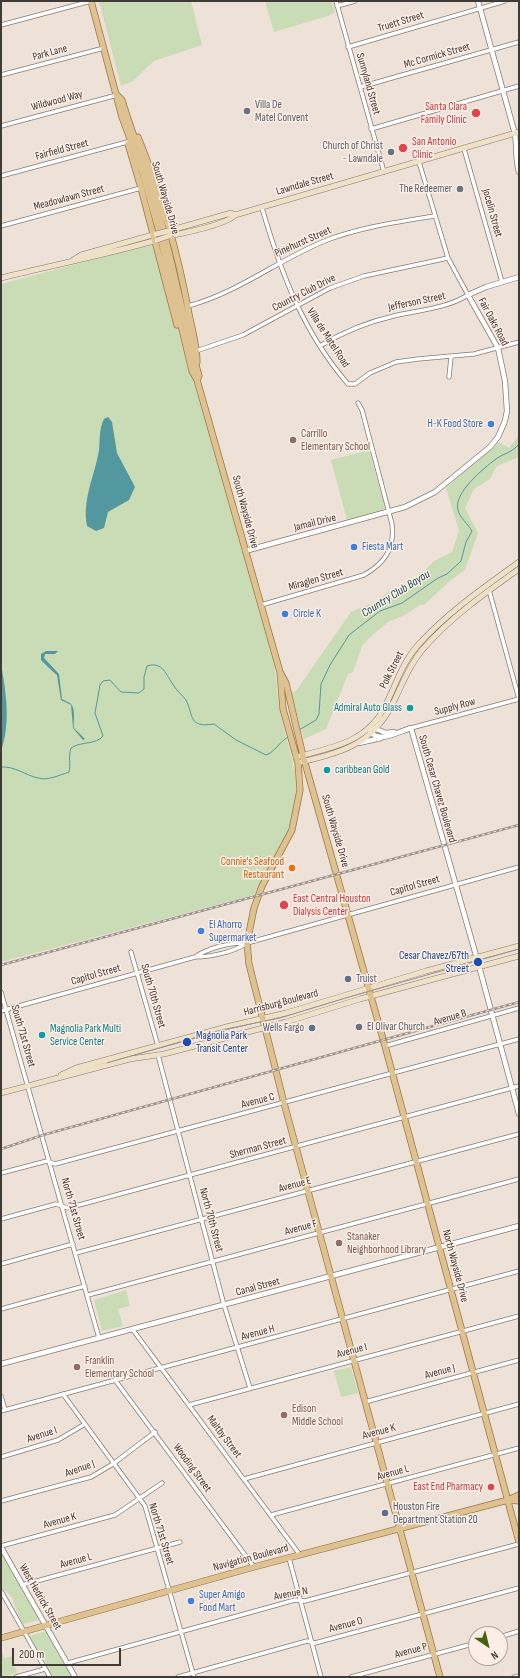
<!DOCTYPE html>
<html>
<head>
<meta charset="utf-8">
<style>
	body { margin:0 }
	#map { position:relative; width:520px; height:1678px; overflow:hidden; background:#eee1d8; font-family:"Sofia Sans Condensed",sans-serif }
	canvas { display:block }
	.frame { position:absolute; inset:0; border:2px solid #413b38; pointer-events:none }
	.north { position:absolute; left:468px; top:1626px; width:40px; height:40px; box-sizing:border-box; background:#fceee5; border:1px solid #b1a6a0; border-radius:50%; rotate:145deg; font-size:11px; font-weight:700; line-height:16px; text-align:center; color:#413b38 }
	.north::after { content:''; display:block; margin:auto; width:14px; height:18px; background:#486213; clip-path:polygon(50% 0,100% 100%,50% 72%,0 100%) }
	.scale { position:absolute; left:12px; top:1648px; width:109px; height:18px; box-sizing:border-box; border:2px solid #413b38; border-top:0; padding-left:5px; font-size:12px; line-height:14px; white-space:nowrap; color:#413b38; -webkit-text-stroke:3px #fceee5; paint-order:stroke }
</style>
</head>
<body>
<div id="map">
<canvas width="520" height="1678"></canvas>
<div class="frame"></div>
<div class="north">N</div>
<div class="scale">200 m</div>
</div>
<script>
const context = document.querySelector('canvas').getContext('2d');
context.lineJoin = 'round';
function fillPath(path, color) { context.fillStyle = color; context.fill(path, 'evenodd'); }
function trace(path, color, width, dash) { context.strokeStyle = color; context.lineWidth = width; context.lineCap = dash ? 'butt' : 'round'; context.setLineDash(dash || []); context.stroke(path); }
function label(font, color, halo, rows, align = 'center') {
  context.font = font + ' "Sofia Sans Condensed",sans-serif'; context.lineWidth = 3; context.setLineDash([]); context.textBaseline = 'middle'; context.strokeStyle = halo; context.fillStyle = color; for (const [text, x, y, turn = 0] of rows) {
    context.save(); context.translate(x, y); context.rotate((+turn || 0) * Math.PI / 180); context.textAlign = isNaN(turn) ? turn : align; if (halo) context.strokeText(text, 0, 0); context.fillText(text, 0, 0); context.restore();
  }
}
fillPath(new Path2D(`
	M 99,1 L 191,1 L 202,45 L 154,61 L 133,81 L 121,86 Z
	M 265,1 L 332,1 L 335,12 L 328,16 L 274,32 Z
	M 149,245 L 154,247 L 156,249 L 275,667 C 276,683 278,699 281,715 C 287,746 301,775 295,807 C 290,838 269,868 254,895 L 1,962 L 1,284 Z
	M 519,428 L 519,457 L 497,466 L 490,479 L 474,489 L 465,508 L 478,533 L 465,570 L 451,580 L 424,605 L 420,605 L 405,615 L 388,622 L 369,638 L 362,646 L 353,672 L 348,674 L 326,729 L 304,739 L 291,693 L 296,691 L 351,612 L 375,602 L 392,589 L 402,594 L 434,561 L 452,552 L 459,531 L 446,488 L 499,442 L 509,448 L 517,438 Z
	M 369,450 L 385,507 L 382,511 L 347,520 L 331,460 Z
	M 126,1290 L 130,1306 L 118,1309 L 123,1326 L 102,1331 L 94,1300 Z
	M 351,1367 L 358,1393 L 341,1397 L 334,1371 Z
	M 1,1551 L 40,1618 L 39,1620 L 23,1624 L 17,1613 L 12,1597 L 1,1586 Z
	M 46,1631 L 48,1632 L 74,1677 L 54,1677 L 48,1670 L 44,1657 L 37,1650 L 30,1636 Z
	M 1,1648 L 4,1658 L 12,1656 L 17,1673 L 1,1677 Z`), '#cadcb6');
fillPath(new Path2D(`
	M 108,417 L 112,422 L 117,453 L 135,487 L 129,500 L 108,512 L 104,528 L 96,531 L 87,526 C 82,499 95,475 99,450 C 100,439 99,429 104,419 Z
	M 46,651 L 58,651 L 55,654 L 45,654 L 44,658 L 59,674 L 62,699 C 65,701 69,702 71,704 C 76,710 73,721 74,728 L 85,739 L 83,740 L 73,728 L 71,705 L 61,700 L 57,675 C 53,672 46,665 41,660 L 41,654 Z
	M 1,664 C 6,692 11,723 1,751 Z`), '#54989f');
trace(new Path2D(`
	M 299,730 L 316,720 L 319,714 L 321,684 L 330,665 L 349,635 L 380,611 L 402,603 L 438,578 L 447,574 L 461,561 L 466,542 L 472,531 C 468,524 460,518 458,510 C 453,493 484,468 496,459 C 504,453 512,453 519,444
	M 1,767 C 15,766 25,775 38,778 C 47,781 60,775 69,772 C 71,765 68,757 71,748 C 81,741 96,745 103,736 L 95,713 L 100,685 L 103,681 L 110,680 L 121,692 L 139,693 L 144,689 L 144,677 L 147,666 C 163,661 166,675 174,686 C 177,691 182,695 186,700 C 194,716 188,728 214,724 L 236,740 L 266,755 C 275,752 279,742 288,737`), '#54989f', 1);
const minor = new Path2D(`
	M 336,1 L 384,172
	M 337,6 L 355,1
	M 1,25 L 91,1
	M 348,47 L 505,1
	M 1,75 L 104,48
	M 360,87 L 519,42
	M 1,126 L 117,95
	M 371,129 L 519,86
	M 464,149 L 502,282
	M 1,176 L 127,142
	M 262,208 C 281,273 303,332 348,384 L 355,384 L 370,373 L 396,362 L 418,359 L 474,354 L 519,342
	M 1,226 L 141,188
	M 188,306 C 238,293 279,259 327,240 C 361,227 398,222 434,216
	M 320,346 C 343,332 367,322 394,316 C 419,310 445,309 468,295 L 448,258 L 419,162
	M 196,351 L 243,335 L 330,288 L 364,276 L 448,258
	M 449,377 L 451,357
	M 489,590 L 519,699
	M 261,605 L 364,575 C 385,563 395,548 392,524 L 362,410 L 358,403
	M 411,728 L 519,699
	M 131,952 L 158,1046
	M 195,957 C 208,948 231,942 247,943 L 519,867
	M 1,992 L 99,1338
	M 1,1011 L 195,957 C 211,957 234,952 247,943
	M 385,1046 L 519,1008
	M 158,1055 L 224,1305 L 250,1388
	M 1,1173 L 47,1161 L 55,1164 L 519,1039
	M 1,1219 L 56,1204 L 68,1208 L 519,1086
	M 76,1253 L 519,1134
	M 1,1264 L 73,1244
	M 88,1295 L 519,1179
	M 1,1309 L 85,1286
	M 133,1330 L 300,1555
	M 115,1380 L 254,1567
	M 63,1394 L 145,1506 L 194,1677
	M 1,1396 L 5,1410
	M 365,1402 L 519,1360
	M 189,1405 L 519,1316
	M 1,1411 L 519,1271
	M 1,1457 L 58,1440 L 85,1424
	M 244,1479 L 519,1404
	M 1,1501 L 91,1477 L 113,1464 L 155,1432
	M 271,1515 L 519,1448
	M 1,1546 L 115,1515 L 162,1483
	M 289,1558 L 321,1677
	M 22,1585 L 180,1542
	M 1,1591 L 50,1677
	M 500,1637 L 519,1631
	M 68,1663 L 295,1600 L 305,1601 L 519,1544
	M 16,1677 L 45,1669
	M 178,1677 L 307,1641 L 315,1643 L 519,1588
	M 351,1677 L 476,1643
	M 514,1677 L 519,1676`);
const tertiary = new Path2D(`
	M 478,1 L 515,134 C 517,148 515,158 519,172
	M 245,551 L 405,507 L 435,492 L 490,447 L 498,437 L 505,421 L 507,411 L 505,381 L 498,348 L 468,295 L 486,287 L 519,277
	M 373,728 L 386,733 L 394,732
	M 370,730 C 377,745 400,731 411,728 L 479,966 L 519,1114
	M 359,743 L 381,738
	M 1,1364 L 519,1226
	M 1,1547 L 75,1677`);
const secondary = new Path2D(`
	M 168,231 L 231,213 L 235,215
	M 169,236 C 184,233 226,225 235,215 L 519,132
	M 73,260 L 81,255 L 156,234
	M 1,278 C 53,265 105,255 157,240
	M 296,757 C 331,748 368,742 385,706 C 396,685 402,663 418,645 C 448,612 483,588 519,562
	M 301,762 C 346,752 376,742 396,697 C 404,680 411,663 423,649 C 451,617 485,593 519,569
	M 61,1075 L 76,1068 L 230,1026 L 286,1013 L 426,971 L 519,946
	M 1,1093 L 130,1059 L 164,1054 L 286,1022 L 360,999 L 519,956`);
const primary = new Path2D(`
	M 91,1 L 122,117 L 142,171 L 158,228 L 192,371 L 197,380 L 280,672 L 286,683 L 303,756 L 385,1046 L 519,1542
	M 117,95 L 122,100 C 132,134 146,167 156,201 C 172,259 183,318 199,376 L 197,380
	M 138,137 C 161,194 178,253 189,314 C 192,329 197,346 197,362
	M 128,144 L 141,188 L 177,325
	M 280,672 L 283,709 L 298,763 L 300,790 L 292,830 L 262,886 L 254,908 L 247,943 L 249,964 L 284,1103 L 440,1677
	M 508,1500 L 519,1501
	M 1,1638 L 254,1567 L 508,1500 L 519,1495`);
trace(minor, '#877b73', 5);
trace(tertiary, '#877b73', 6);
trace(secondary, '#877b73', 6);
trace(primary, '#997843', 7);
trace(minor, '#fff', 3.5);
trace(tertiary, '#fff', 4.5);
trace(secondary, '#efe0c8', 5);
trace(primary, '#dfc292', 5.5);
trace(new Path2D(`
	M 107,1063 L 221,1030 L 280,1018 L 349,997 L 519,949`), '#9c928c', 1);
const rail = new Path2D(`
	M 1,965 L 519,825
	M 1,1149 L 43,1135 L 519,1002`);
trace(rail, '#9c928c', 2.5);
trace(rail, '#fceee5', 1, [3]);
const secondaryBridge = new Path2D(`
	M 156,234 L 168,231
	M 157,240 L 169,236`);
trace(secondaryBridge, '#877b73', 6, []);
trace(secondaryBridge, '#efe0c8', 5);
for (const [x, y, r, color] of [
	[247,111,4,"#6b7280"],
	[476,113,5,"#e0444e"],
	[403,148,5,"#e0444e"],
	[391,152,4,"#6b7280"],
	[460,189,4,"#6b7280"],
	[491,424,4,"#3f7fe0"],
	[293,440,4,"#8d6e63"],
	[354,547,4,"#3f7fe0"],
	[285,614,4,"#3f7fe0"],
	[410,708,4,"#0f9aa8"],
	[327,770,4,"#0f9aa8"],
	[292,868,4,"#e8710a"],
	[284,905,5,"#e0444e"],
	[201,931,4,"#3f7fe0"],
	[478,962,5,"#1a4fb4"],
	[348,979,4,"#5c6f8a"],
	[359,1027,4,"#6b7280"],
	[312,1028,4,"#5c6f8a"],
	[42,1035,4,"#0f9aa8"],
	[187,1042,5,"#1a4fb4"],
	[339,1243,4,"#8d6e63"],
	[77,1367,4,"#8d6e63"],
	[284,1415,4,"#8d6e63"],
	[491,1487,4,"#e0444e"],
	[385,1513,4,"#5c6f8a"],
	[191,1601,4,"#3f7fe0"]
]) { const dot = new Path2D(); dot.arc(x, y, r, 0, 2 * Math.PI); context.fillStyle = color; context.fill(dot); trace(dot, '#fceee5', 1.5); }
label('11px', '#413b38', '#fceee5', [
	["Truett Street",401,22,-17],
	["Park Lane",50,53,-15],
	["Mc Cormick Street",437,56,-16],
	["Sunnyland Street",368,84,74],
	["Wildwood Way",57,101,-15],
	["Fairfield Street",62,150,-15],
	["Lawndale Street",305,184,-16],
	["Meadowlawn Street",69,198,-15],
	["South Wayside Drive",165,198,74],
	["Jocelin Street",492,213,74],
	["Pinehurst Street",303,242,-24],
	["Country Club Drive",304,293,-27],
	["Jefferson Street",417,302,-12],
	["Fair Oaks Road",493,322,62],
	["Villa de Matel Road",328,338,57],
	["South Wayside Drive",245,512,75],
	["Jamail Drive",315,523,-14],
	["Miraglen Street",316,580,-16],
	["Polk Street",392,670,-63],
	["Supply Row",455,707,-15],
	["South Cesar Chavez Boulevard",437,789,74],
	["South Wayside Drive",335,831,74],
	["Capitol Street",415,886,-16],
	["Capitol Street",96,975,-16],
	["South 70th Street",153,996,74],
	["Harrisburg Boulevard",281,1003,-15],
	["Avenue B",450,1018,-16],
	["South 71st Street",23,1036,74],
	["Avenue C",258,1101,-15],
	["Sherman Street",258,1148,-15],
	["Avenue E",295,1185,-15],
	["North 71st Street",73,1209,74],
	["North 70th Street",211,1220,75],
	["Avenue F",301,1228,-15],
	["North Wayside Drive",455,1266,75],
	["Canal Street",258,1287,-15],
	["Avenue H",258,1333,-15],
	["Avenue I",352,1351,-15],
	["Avenue J",440,1372,-15],
	["Avenue K",379,1432,-15],
	["Avenue I",42,1435,-18],
	["Maltby Street",224,1437,53],
	["Wooding Street",192,1468,54],
	["Avenue J",80,1469,-20],
	["Avenue L",393,1473,-15],
	["Avenue K",60,1521,-16],
	["North 71st Street",161,1534,73],
	["Navigation Boulevard",251,1558,-15],
	["Avenue L",76,1561,-15],
	["Avenue N",291,1594,-10],
	["West Hedrick Street",40,1597,60],
	["Avenue O",346,1625,-15],
	["Avenue P",411,1651,-15]
]);
label('11px', '#5b616d', '#fceee5', [
	["Villa De",255,105],
	["Matel Convent",255,118],
	["Church of Christ",383,146,"right"],
	["- Lawndale",383,159,"right"],
	["The Redeemer",452,189,"right"],
	["El Olivar Church",367,1027]
], 'left');
label('11px', '#be3a42', '#fceee5', [
	["Santa Clara",467,107],
	["Family Clinic",467,120],
	["San Antonio",412,142,"left"],
	["Clinic",412,155,"left"],
	["East Central Houston",293,899,"left"],
	["Dialysis Center",293,912,"left"],
	["East End Pharmacy",483,1487]
], 'right');
label('11px', '#366cbe', '#fceee5', [
	["H-K Food Store",483,424,"right"],
	["Fiesta Mart",362,547],
	["Circle K",293,614],
	["El Ahorro",209,925],
	["Supermarket",209,938],
	["Super Amigo",199,1595],
	["Food Mart",199,1608]
], 'left');
label('11px', '#785e54', '#fceee5', [
	["Carrillo",301,434],
	["Elementary School",301,447],
	["Stanaker",347,1237],
	["Neighborhood Library",347,1250],
	["Franklin",85,1361],
	["Elementary School",85,1374],
	["Edison",292,1409],
	["Middle School",292,1422]
], 'left');
label('11px', '#0d838f', '#fceee5', [
	["Admiral Auto Glass",402,708,"right"],
	["caribbean Gold",335,770],
	["Magnolia Park Multi",50,1029],
	["Service Center",50,1042]
], 'left');
label('11px', '#c56008', '#fceee5', [
	["Connie's Seafood",284,862],
	["Restaurant",284,875]
], 'right');
label('11px', '#164399', '#fceee5', [
	["Cesar Chavez/67th",469,956],
	["Street",469,969],
	["Magnolia Park",196,1036,"left"],
	["Transit Center",196,1049,"left"]
], 'right');
label('11px', '#4e5e75', '#fceee5', [
	["Truist",356,979],
	["Wells Fargo",304,1028,"right"],
	["Houston Fire",393,1507],
	["Department Station 20",393,1520]
], 'left');
label('italic 12px', '#145156', '#fceee5', [
	["Country Club Bayou",396,594,-32]
]);
</script>
</body>
</html>
